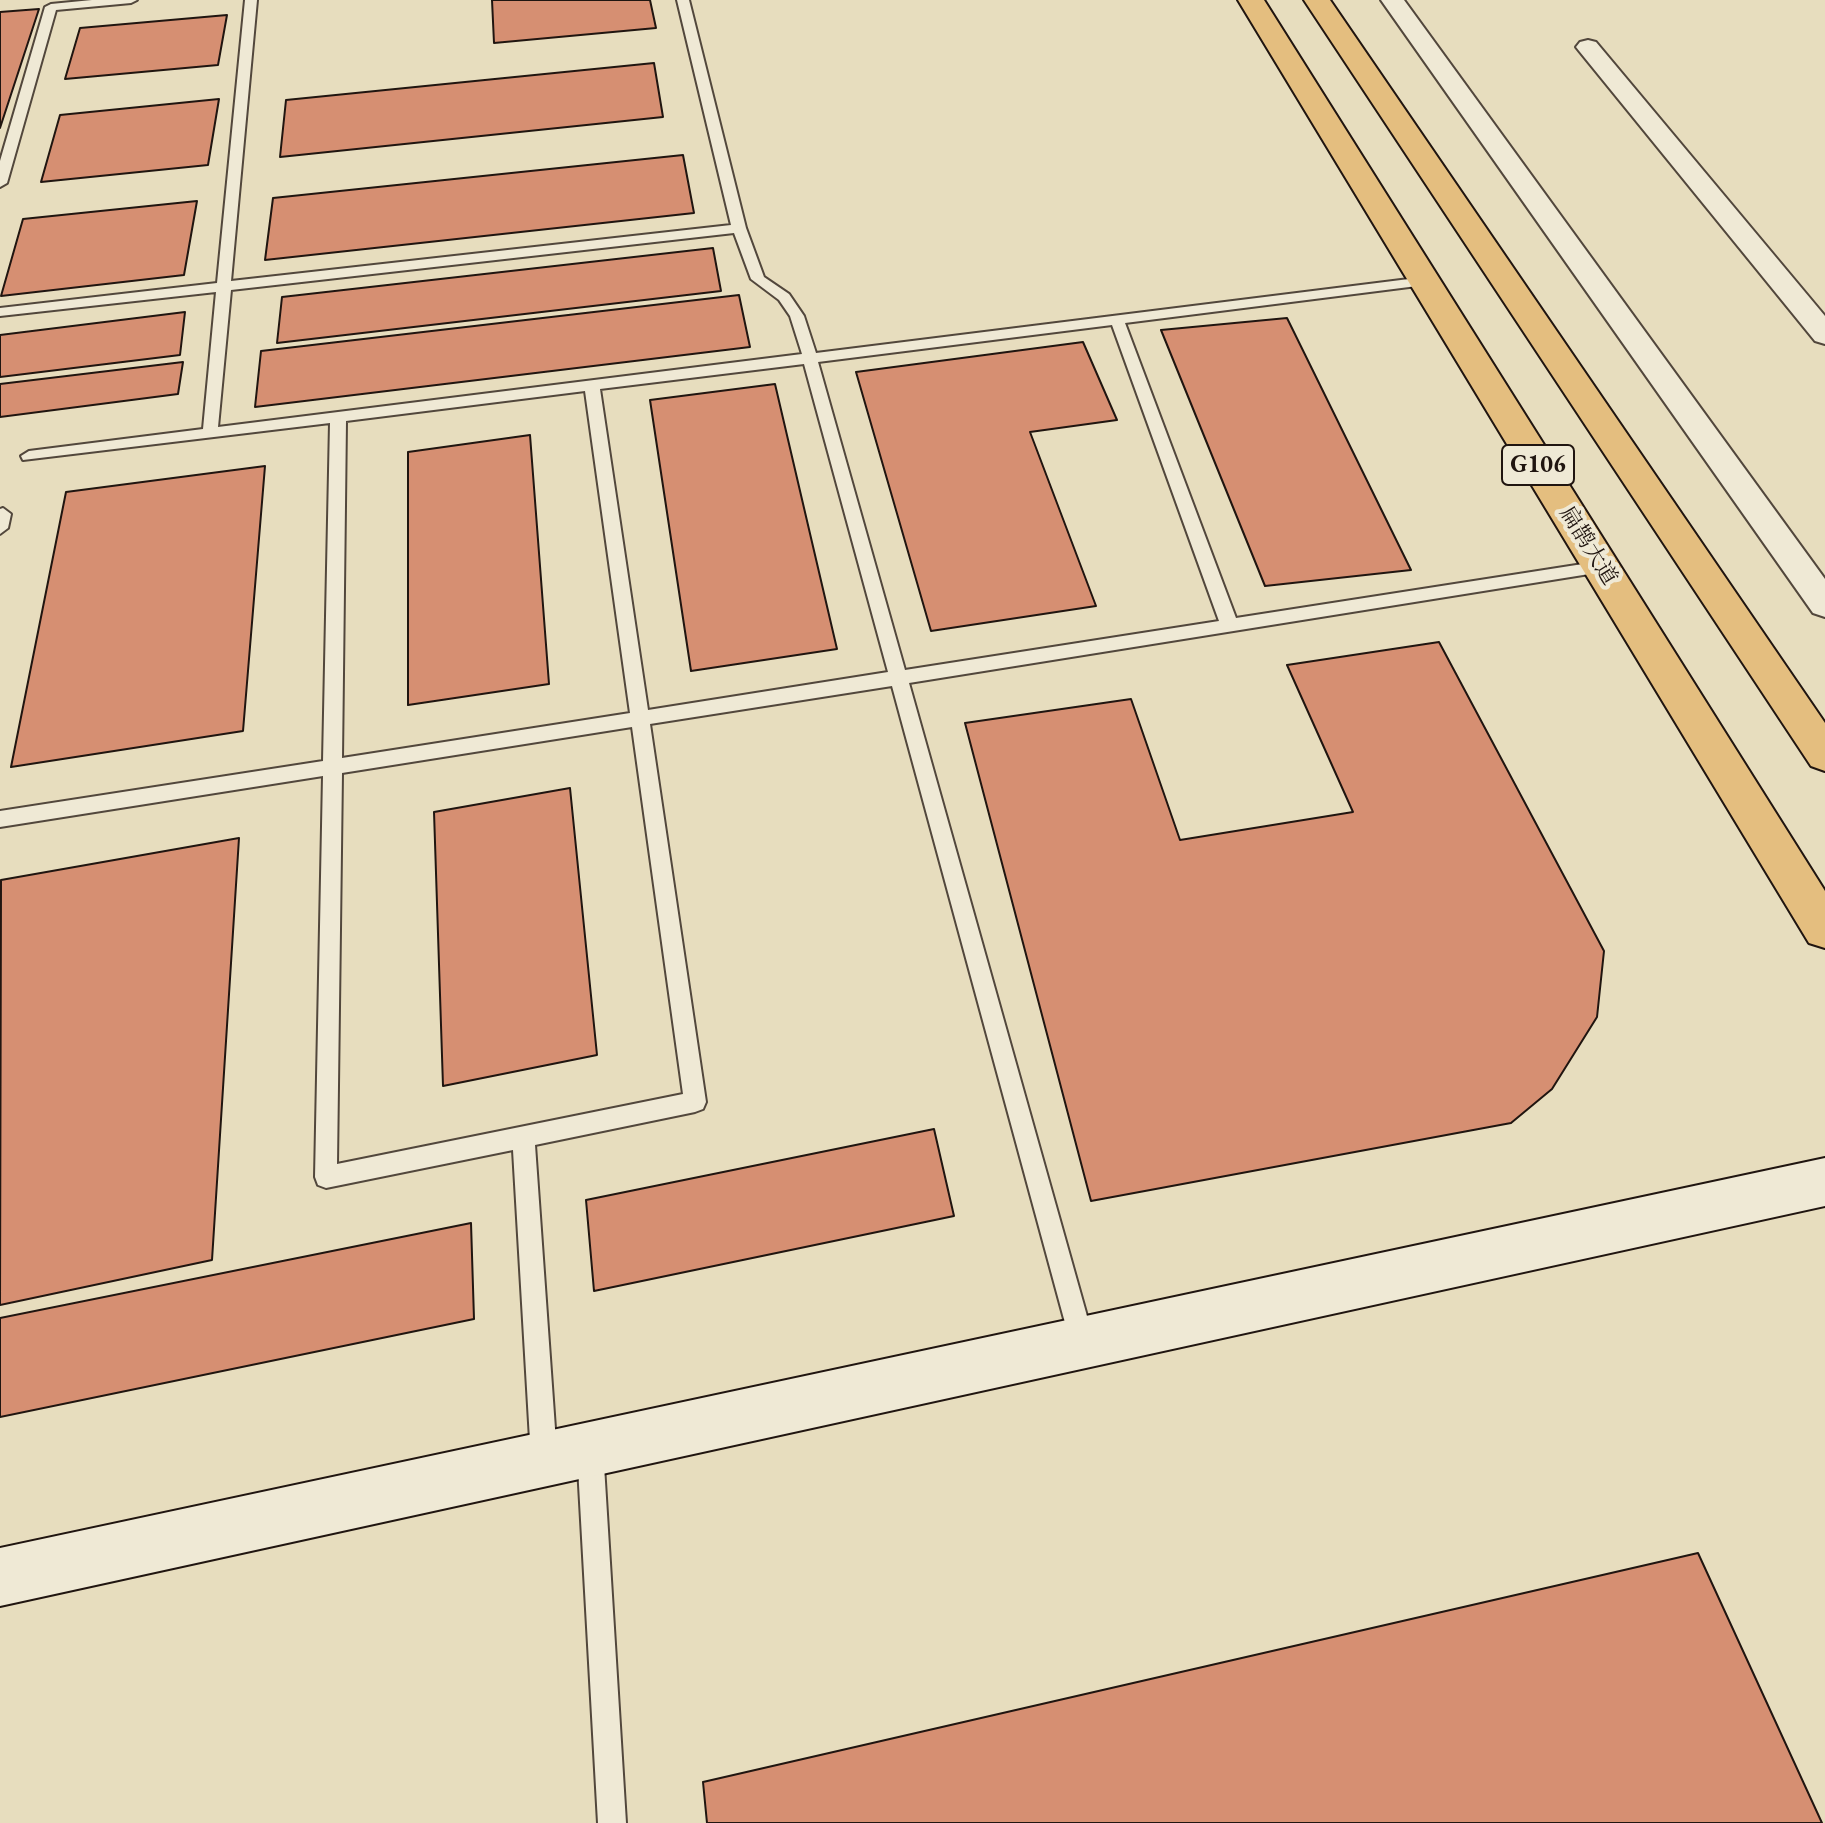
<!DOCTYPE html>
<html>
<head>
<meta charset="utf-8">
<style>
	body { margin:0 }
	canvas { display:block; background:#e7ddbe }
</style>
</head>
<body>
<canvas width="1825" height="1823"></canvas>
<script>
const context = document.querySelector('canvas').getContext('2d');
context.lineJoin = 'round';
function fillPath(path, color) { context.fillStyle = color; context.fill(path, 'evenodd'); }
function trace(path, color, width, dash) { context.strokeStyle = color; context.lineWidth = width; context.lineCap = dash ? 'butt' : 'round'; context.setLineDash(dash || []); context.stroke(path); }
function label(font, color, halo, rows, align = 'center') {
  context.font = font + ' "EB Garamond","Noto Serif SC",serif'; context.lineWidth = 8; context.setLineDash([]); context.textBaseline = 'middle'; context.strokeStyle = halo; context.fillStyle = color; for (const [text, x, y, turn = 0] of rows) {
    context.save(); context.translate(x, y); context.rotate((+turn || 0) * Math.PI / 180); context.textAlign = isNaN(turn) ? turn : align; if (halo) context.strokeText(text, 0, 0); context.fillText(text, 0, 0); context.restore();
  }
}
const building = new Path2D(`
	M 492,0 L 650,0 L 656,28 L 494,43 Z
	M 39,9 L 0,128 L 0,12 Z
	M 227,15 L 218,65 L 65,79 L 80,28 Z
	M 654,63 L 663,117 L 280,157 L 286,100 Z
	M 219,99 L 208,165 L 41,182 L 60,115 Z
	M 683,155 L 694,213 L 265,260 L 273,198 Z
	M 197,201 L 184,275 L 1,296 L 23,219 Z
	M 713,248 L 721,291 L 277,343 L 282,297 Z
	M 739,295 L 750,347 L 255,407 L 261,351 Z
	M 185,312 L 180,355 L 0,377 L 0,335 Z
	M 1287,318 L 1411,570 L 1265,586 L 1161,330 Z
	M 1083,342 L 1117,420 L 1030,432 L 1096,606 L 931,631 L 856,372 Z
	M 183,362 L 178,394 L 0,417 L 0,384 Z
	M 775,384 L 837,649 L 691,671 L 650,400 Z
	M 530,435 L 549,684 L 408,705 L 408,452 Z
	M 265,466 L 243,731 L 11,767 L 66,492 Z
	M 1439,642 L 1604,951 L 1597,1017 L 1552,1089 L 1511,1123 L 1091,1201 L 965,723 L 1131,699 L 1180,840 L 1353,812 L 1287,665 Z
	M 570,788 L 597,1055 L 443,1086 L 434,812 Z
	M 239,838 L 212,1260 L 0,1305 L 1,880 Z
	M 934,1129 L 954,1216 L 594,1291 L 586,1200 Z
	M 471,1223 L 474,1319 L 0,1417 L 0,1318 Z
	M 1698,1553 L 1822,1823 L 707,1823 L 703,1782 Z`);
fillPath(building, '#d68f72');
trace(building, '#201510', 2);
const lane = new Path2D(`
	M 92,0 L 137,0 L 131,3 L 56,10 L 7,183 L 0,187 L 0,161 L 45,7 L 51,4 Z
	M 245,0 L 257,0 L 231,281 L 731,225 L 677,0 L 689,0 L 746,228 L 764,277 L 789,294 L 804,316 L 816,353 L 1425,277 L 1432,281 L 1425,285 L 1125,323 L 1236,618 L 1602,561 L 1608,563 L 1610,567 L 1608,571 L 909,683 L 1094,1341 L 1091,1350 L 1082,1353 L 1073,1350 L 1070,1341 L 892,686 L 650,724 L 706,1102 L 703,1109 L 695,1112 L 535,1145 L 557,1457 L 553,1466 L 544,1470 L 535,1466 L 531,1457 L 513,1150 L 326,1188 L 318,1185 L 315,1177 L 323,776 L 0,827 L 0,811 L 323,761 L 330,423 L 23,460 L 21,456 L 29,451 L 203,429 L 216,292 L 0,316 L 0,308 L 217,283 ZM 734,233 L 751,279 L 779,300 L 790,316 L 802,354 L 218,427 L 231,290 ZM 1112,325 L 1219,621 L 905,670 L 818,362 ZM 804,364 L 888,672 L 648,710 L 600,389 ZM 585,391 L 630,713 L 342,758 L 346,421 ZM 632,727 L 683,1094 L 337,1164 L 342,773 Z
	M 3,508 L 11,514 L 8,528 L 0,534 L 0,509 Z
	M 590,1436 L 599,1440 L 603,1449 L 626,1823 L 598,1823 L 577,1449 L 581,1440 Z`);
const street = new Path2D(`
	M 1381,0 L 1404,0 L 1825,579 L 1825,617 L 1813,613 Z
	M 1588,40 L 1596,42 L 1825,316 L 1825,344 L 1815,341 L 1580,52 L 1576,47 L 1580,42 Z`);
const secondary = new Path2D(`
	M 1825,1158 L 1825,1206 L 0,1606 L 0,1548 Z`);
const highway = new Path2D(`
	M 1238,0 L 1264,0 L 1825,891 L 1825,948 L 1809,943 Z
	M 1304,0 L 1330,0 L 1825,723 L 1825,771 L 1811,766 Z`);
trace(lane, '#52473c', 4);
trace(street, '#52473c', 4);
trace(secondary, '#201510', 4);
trace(highway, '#201510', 4);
fillPath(lane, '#efe9d5');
fillPath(street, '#efe9d5');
fillPath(secondary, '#efe9d5');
fillPath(highway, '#e4be7f');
label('22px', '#201510', '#efe9d5', [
	["扁鹊大道",1588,546,58]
]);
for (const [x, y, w] of [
	[1538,465,72]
]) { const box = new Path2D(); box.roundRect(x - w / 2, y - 20, w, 40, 6); context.fillStyle = '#efe9d5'; context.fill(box); trace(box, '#201510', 2); }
label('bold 24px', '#201510', null, [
	["G106",1538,465]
]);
</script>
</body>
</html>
